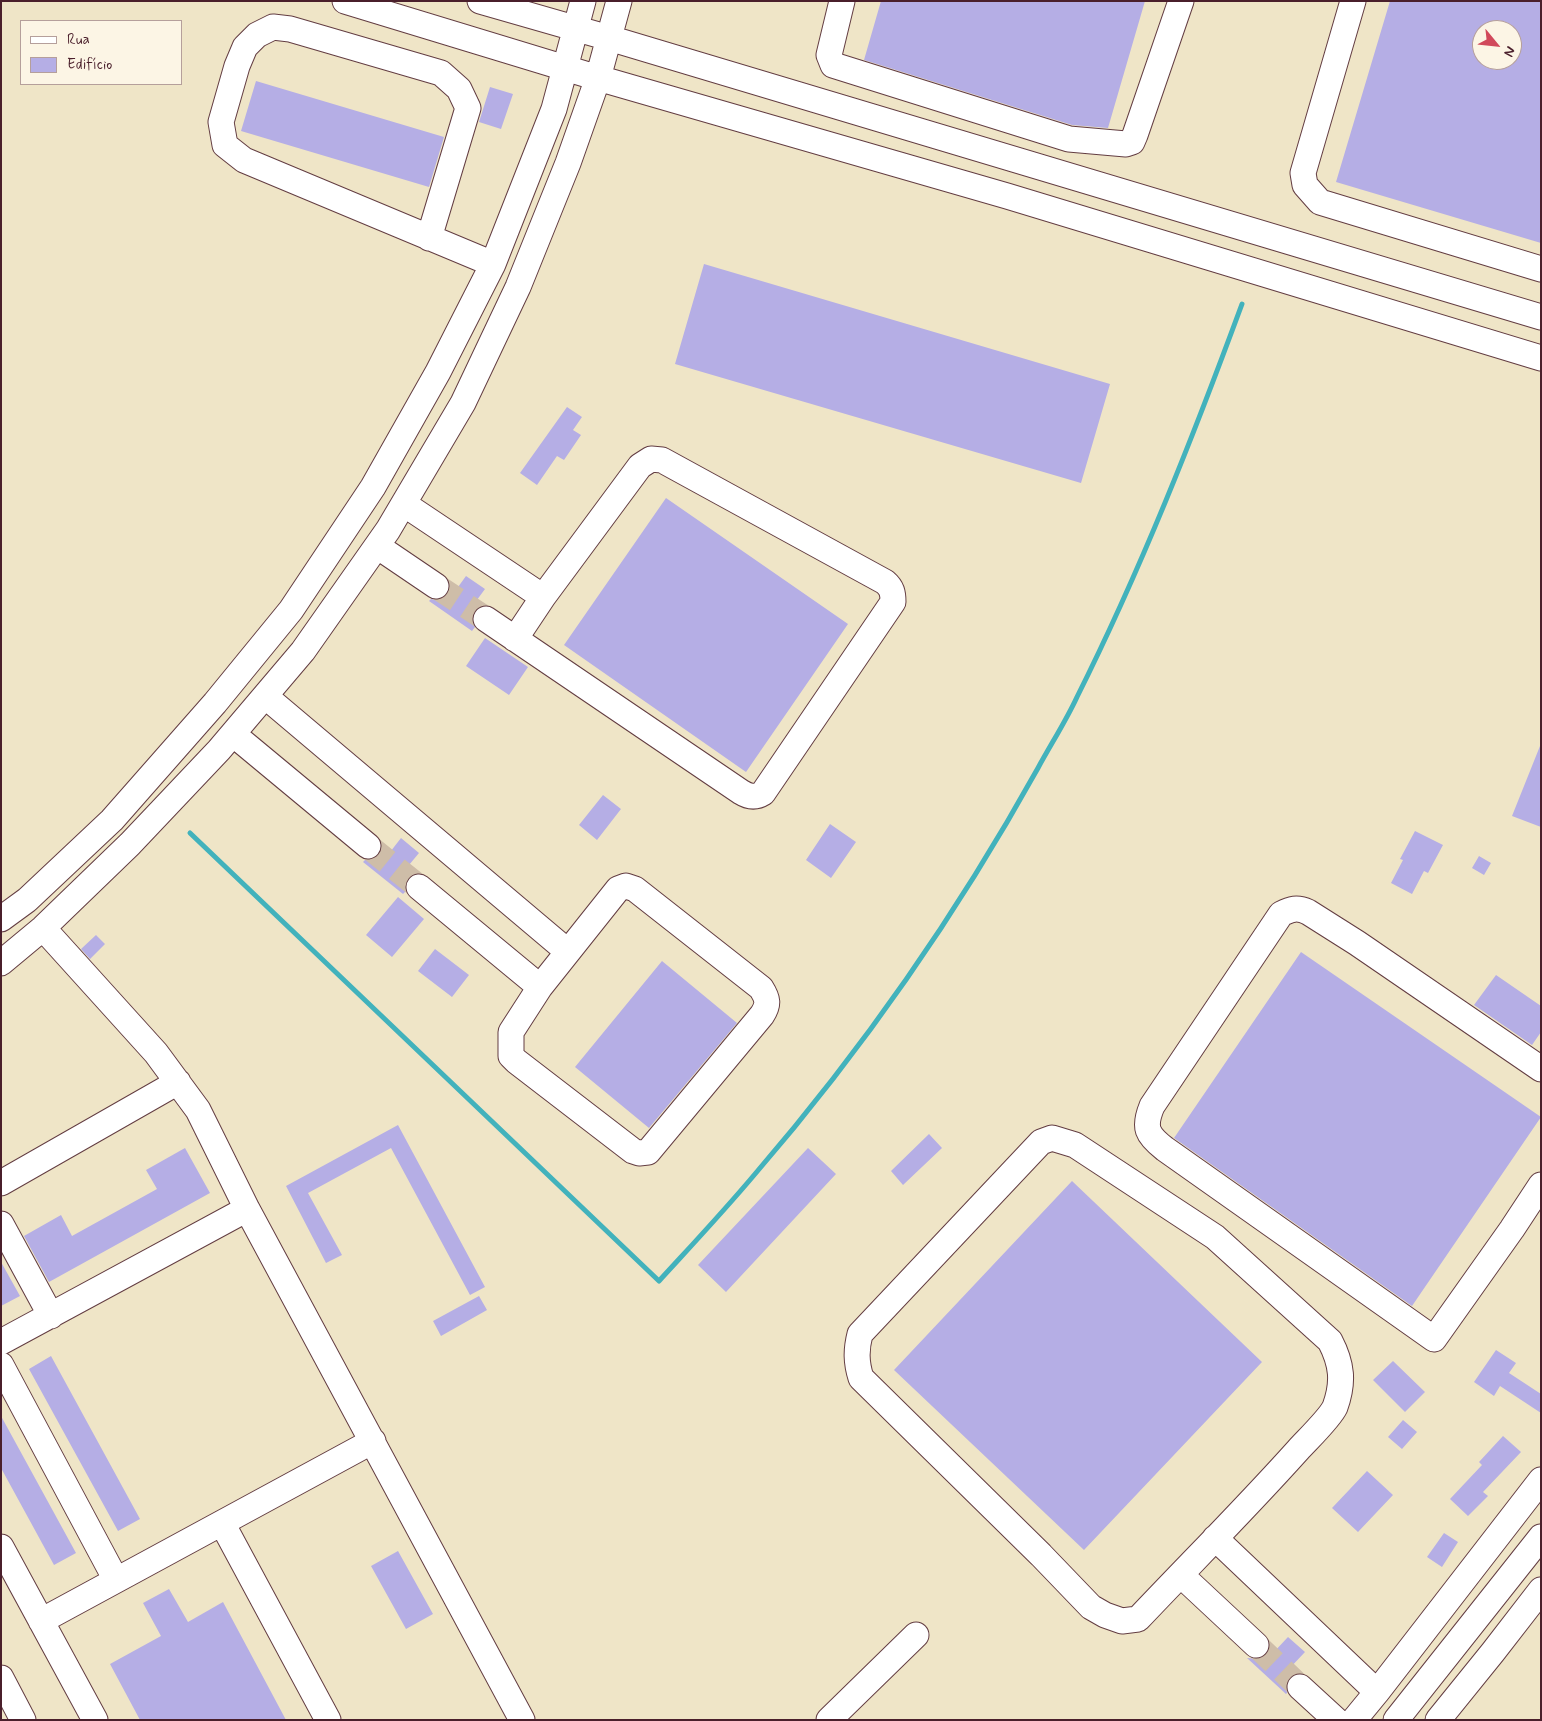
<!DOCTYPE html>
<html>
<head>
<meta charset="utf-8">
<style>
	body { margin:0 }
	#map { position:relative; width:1542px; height:1721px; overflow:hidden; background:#efe5c7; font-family:Mynerve,sans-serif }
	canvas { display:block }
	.frame { position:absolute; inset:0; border:2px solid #4a1f2b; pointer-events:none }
	.legend { position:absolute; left:20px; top:20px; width:162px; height:65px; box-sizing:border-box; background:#fcf5e5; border:1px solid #b59f9b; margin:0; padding:6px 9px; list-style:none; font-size:15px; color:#4a1f2b }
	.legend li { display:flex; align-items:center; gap:10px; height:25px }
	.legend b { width:25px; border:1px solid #b59f9b }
	.north { position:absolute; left:1472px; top:20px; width:50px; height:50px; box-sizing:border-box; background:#fcf5e5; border:1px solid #b59f9b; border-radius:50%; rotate:118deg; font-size:14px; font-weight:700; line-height:20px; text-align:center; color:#4a1f2b }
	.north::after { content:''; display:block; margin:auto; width:18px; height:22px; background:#d1495b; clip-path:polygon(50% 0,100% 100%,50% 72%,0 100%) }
</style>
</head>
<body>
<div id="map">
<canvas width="1542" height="1721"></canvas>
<div class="frame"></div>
<ul class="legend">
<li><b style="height:6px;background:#fff"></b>Rua</li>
<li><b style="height:14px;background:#b5aee5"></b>Edifício</li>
</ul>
<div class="north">N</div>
</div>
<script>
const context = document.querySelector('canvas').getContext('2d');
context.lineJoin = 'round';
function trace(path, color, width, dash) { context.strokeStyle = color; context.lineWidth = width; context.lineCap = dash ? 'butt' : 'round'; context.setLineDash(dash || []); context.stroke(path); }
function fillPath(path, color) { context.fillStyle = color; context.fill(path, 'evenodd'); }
trace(new Path2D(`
	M 190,833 L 659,1281 C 691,1246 724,1211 755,1174 C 863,1049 958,912 1038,768 C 1051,744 1066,721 1077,697 C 1141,569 1193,437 1242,304`), '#42b2bc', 5);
fillPath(new Path2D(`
	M 881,1 L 1145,1 L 1108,128 L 1072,125 L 864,60 Z
	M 1390,1 L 1541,1 L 1541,243 L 1336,182 ZM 1482,30 L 1512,30 L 1512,60 L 1482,60 Z
	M 256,81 L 444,137 L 429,187 L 241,131 Z
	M 490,87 L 513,94 L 501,129 L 479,122 Z
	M 704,264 L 1110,384 L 1081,483 L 675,364 Z
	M 567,407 L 582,417 L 573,430 L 581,435 L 564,460 L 557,456 L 537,485 L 520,473 Z
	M 666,498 L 848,624 L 746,772 L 564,645 Z
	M 466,576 L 485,589 L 471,608 L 475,610 L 472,618 L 475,627 L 472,631 L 429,601 L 431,599 L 435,600 L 443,599 L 449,592 L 453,594 Z
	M 485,638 L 528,667 L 509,695 L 466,666 Z
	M 1540,746 L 1541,746 L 1541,827 L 1512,816 Z
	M 603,795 L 621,809 L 597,840 L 579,825 Z
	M 830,824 L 856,842 L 831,878 L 806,860 Z
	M 1415,831 L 1443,845 L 1428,873 L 1424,871 L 1412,894 L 1391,883 L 1403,860 L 1400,859 Z
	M 401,838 L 419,853 L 404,871 L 411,876 L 405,884 L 405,892 L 403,894 L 363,862 L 365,860 L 373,859 L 381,852 L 387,856 Z
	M 1479,856 L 1491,863 L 1484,875 L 1472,868 Z
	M 398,897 L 424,919 L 392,957 L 366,935 Z
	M 96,935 L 105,944 L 90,959 L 81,949 Z
	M 435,949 L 469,975 L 452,997 L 418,971 Z
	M 1301,952 L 1541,1117 L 1412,1306 L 1174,1138 Z
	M 662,961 L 737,1023 L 649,1128 L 575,1067 Z
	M 1496,975 L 1541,1006 L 1541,1032 L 1532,1045 L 1474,1005 Z
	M 398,1125 L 485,1287 L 470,1295 L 391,1148 L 308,1193 L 342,1255 L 326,1263 L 286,1186 Z
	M 929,1134 L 942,1148 L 903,1185 L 891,1171 Z
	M 185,1148 L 210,1193 L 49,1282 L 24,1236 L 61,1215 L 72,1236 L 157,1189 L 146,1170 Z
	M 808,1148 L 836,1174 L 726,1292 L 698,1265 Z
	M 1072,1181 L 1262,1362 L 1084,1550 L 894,1370 Z
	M 1,1262 L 20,1296 L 1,1306 Z
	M 479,1296 L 487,1310 L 441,1336 L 433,1321 Z
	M 1496,1350 L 1516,1363 L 1509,1373 L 1541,1394 L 1541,1413 L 1500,1386 L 1494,1396 L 1474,1382 Z
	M 51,1356 L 140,1519 L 118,1531 L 29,1369 Z
	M 1393,1361 L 1425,1392 L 1405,1412 L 1373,1380 Z
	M 1,1416 L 76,1553 L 54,1565 L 1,1468 Z
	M 1403,1420 L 1417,1432 L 1402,1449 L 1388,1437 Z
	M 1503,1436 L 1521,1452 L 1483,1492 L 1488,1496 L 1468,1516 L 1450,1499 L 1482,1465 L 1479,1462 Z
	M 1367,1471 L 1393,1495 L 1358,1532 L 1332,1508 Z
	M 1444,1533 L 1458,1542 L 1442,1567 L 1427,1557 Z
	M 398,1551 L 433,1614 L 406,1629 L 371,1566 Z
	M 169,1589 L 188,1622 L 223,1602 L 286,1720 L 140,1720 L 110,1664 L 161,1636 L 143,1603 Z
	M 1288,1637 L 1305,1652 L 1288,1670 L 1293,1675 L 1289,1678 L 1286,1683 L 1287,1693 L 1286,1694 L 1247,1658 L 1261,1659 L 1266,1655 L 1269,1650 L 1273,1653 Z`), '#b5aee5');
trace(new Path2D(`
	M 436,586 L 486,619
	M 368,846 L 419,887
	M 1256,1645 L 1300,1687`), '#cebda8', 25, [25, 12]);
const minor = new Path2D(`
	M 345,1 L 598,78 L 1007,196 L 1541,358
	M 480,1 L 609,38 L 1541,317
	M 842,1 L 829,55 L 833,65 L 1069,139 L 1126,144 L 1132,142 L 1135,135 L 1181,1
	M 1353,1 L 1303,173 L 1305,185 L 1320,202 L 1541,269
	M 429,238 L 468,108 L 459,89 L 441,73 L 290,29 L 273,27 L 257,35 L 245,47 L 237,66 L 221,122 L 225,145 L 244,160 L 493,264
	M 404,504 L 543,597
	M 377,546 L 436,586
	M 486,619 L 741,792 C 749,797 755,798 763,793 L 893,602 C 893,593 892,588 885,582 L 662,460 L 651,459 L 640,466 L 543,597 L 515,639
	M 265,696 L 567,951
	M 233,734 L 368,846
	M 626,886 L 635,889 L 761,988 C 768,999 769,1004 762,1015 L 648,1152 L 639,1153 L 633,1151 L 516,1061 L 511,1056 L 511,1032 L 540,987 L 618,889 Z
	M 419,887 L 540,987
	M 1,919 L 27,900 L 112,820 L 215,703 L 291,610 L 373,487 L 438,372 L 493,264 L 554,109 L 583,1
	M 43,928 L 156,1053 L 198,1110 L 247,1209 L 522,1720
	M 1,963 L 43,928 L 130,844 L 219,750 L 303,651 L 388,530 L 463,403 L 518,287 L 568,163 L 598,78 L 619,1
	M 1541,1069 L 1357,943 L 1308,912 C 1297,907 1291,909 1281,914 L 1152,1106 C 1143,1128 1147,1135 1165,1149 L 1434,1339 L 1512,1229 L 1541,1185
	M 1052,1138 L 1075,1145 L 1215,1237 L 1330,1341 C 1342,1364 1344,1382 1335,1407 C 1330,1418 1307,1440 1298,1450 C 1246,1508 1191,1563 1138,1619 L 1122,1621 L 1105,1615 L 1091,1607 L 1041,1555 L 861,1378 C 856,1362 856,1350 860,1334 L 1041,1142 Z
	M 1,1183 L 178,1082
	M 1,1224 L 51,1316
	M 1,1342 L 247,1209
	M 1,1365 L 116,1580
	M 222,1523 L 328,1720
	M 1215,1538 L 1377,1692
	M 1,1547 L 95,1720
	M 1181,1575 L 1256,1645
	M 41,1621 L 373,1441
	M 1,1678 L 23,1720
	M 1300,1687 L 1336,1720
	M 829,1720 L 916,1635
	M 1354,1720 L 1377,1692 L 1541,1480
	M 1396,1720 L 1541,1537
	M 1438,1720 L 1493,1652 L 1541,1590`);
trace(minor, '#633d42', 27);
trace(minor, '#fff', 25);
</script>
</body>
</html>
